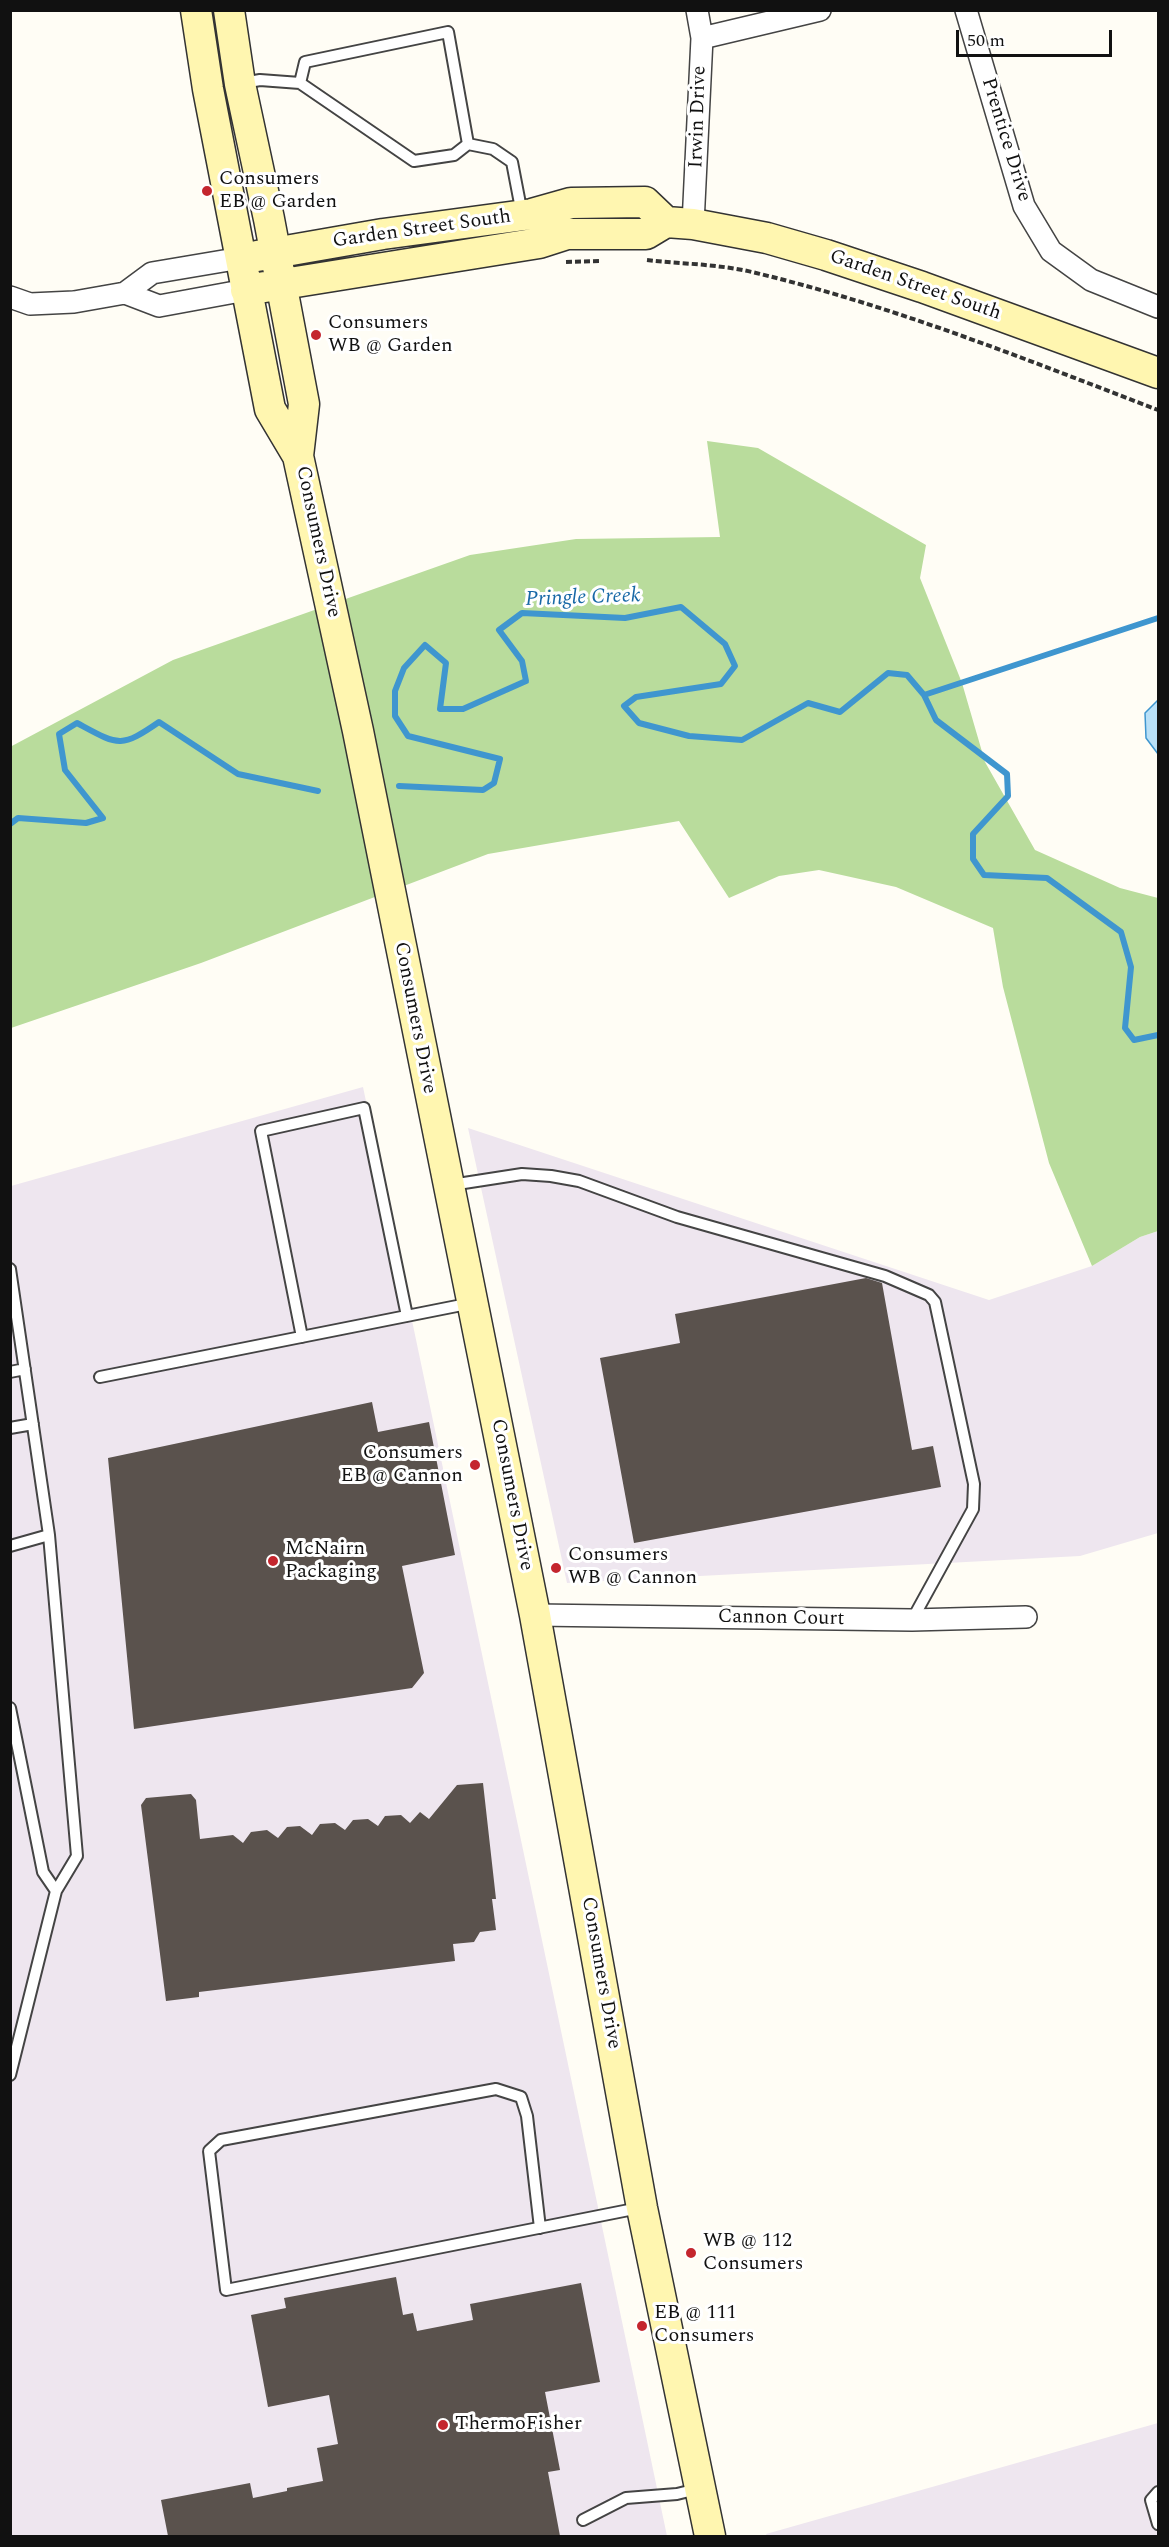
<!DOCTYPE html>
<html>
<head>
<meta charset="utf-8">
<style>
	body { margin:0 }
	#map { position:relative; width:1169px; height:2547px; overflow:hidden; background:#fffdf5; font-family:Spectral,serif }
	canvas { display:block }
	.frame { position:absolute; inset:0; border:12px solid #111; pointer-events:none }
	.scale { position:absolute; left:956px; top:30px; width:156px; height:27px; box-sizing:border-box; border:3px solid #111; border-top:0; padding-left:8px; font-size:18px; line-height:21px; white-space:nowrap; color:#111; -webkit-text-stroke:4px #fff; paint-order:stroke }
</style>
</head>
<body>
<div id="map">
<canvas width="1169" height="2547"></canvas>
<div class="frame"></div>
<div class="scale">50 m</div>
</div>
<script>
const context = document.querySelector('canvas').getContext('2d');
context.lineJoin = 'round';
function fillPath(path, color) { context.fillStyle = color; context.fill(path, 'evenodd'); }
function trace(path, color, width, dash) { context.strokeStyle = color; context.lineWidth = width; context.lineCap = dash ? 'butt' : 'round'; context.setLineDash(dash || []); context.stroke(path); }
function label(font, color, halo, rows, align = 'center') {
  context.font = font + ' Spectral,serif'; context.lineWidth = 6; context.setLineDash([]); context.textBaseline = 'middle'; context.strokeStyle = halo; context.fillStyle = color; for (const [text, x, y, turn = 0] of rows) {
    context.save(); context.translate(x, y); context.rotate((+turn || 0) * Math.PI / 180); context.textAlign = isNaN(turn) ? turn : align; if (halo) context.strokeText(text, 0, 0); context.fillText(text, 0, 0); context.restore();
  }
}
fillPath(new Path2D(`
	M 363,1087 L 667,2536 L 11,2536 L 11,1186 Z
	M 468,1128 L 989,1300 L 1092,1266 L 1140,1237 L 1158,1231 L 1158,1533 L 1080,1556 L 567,1583 Z
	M 1158,2423 L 1158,2536 L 767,2536 L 766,2534 Z`), '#eee6ef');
fillPath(new Path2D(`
	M 707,441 L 758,448 L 926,545 L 920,578 L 962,683 L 985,762 L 1035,850 L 1120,888 L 1158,898 L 1158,1231 L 1140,1237 L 1092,1266 L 1049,1163 L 1003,987 L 993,928 L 896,887 L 819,870 L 779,876 L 729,898 L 679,821 L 488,854 L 201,963 L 11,1028 L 10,747 L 173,660 L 470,555 L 576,539 L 720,537 Z`), '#b9dc9c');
const water = new Path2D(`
	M 1158,700 L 1158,754 L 1146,738 L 1145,713 Z`);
fillPath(water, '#b9e0f7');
trace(water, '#3f96cf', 1.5);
trace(new Path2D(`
	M 924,695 L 1158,618
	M 399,786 L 483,790 L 494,783 L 500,759 L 408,736 L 395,716 L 395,691 L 404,668 L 425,645 L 446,663 L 440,709 L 463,709 L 526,681 L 522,661 L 499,630 L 522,613 L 625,618 L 681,607 L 725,644 L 735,666 L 721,684 L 636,697 L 624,706 L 639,723 L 689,736 L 742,740 L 808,703 L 840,712 L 888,673 L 907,675 L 924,695 L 936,720 L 1007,774 L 1008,796 L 973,834 L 973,859 L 984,875 L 1047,878 L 1121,932 L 1131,967 L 1125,1028 L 1134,1040 L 1158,1035
	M 10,824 L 18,818 L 86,823 L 103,818 L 65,770 L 59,734 L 77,723 C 118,745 120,749 159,722 L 238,774 L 318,791`), '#3f96cf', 6);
fillPath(new Path2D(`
	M 866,1278 L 882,1283 L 912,1450 L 933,1446 L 941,1487 L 634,1543 L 600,1358 L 680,1343 L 675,1314 Z
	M 372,1402 L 378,1432 L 429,1422 L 455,1555 L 402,1566 L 424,1673 L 412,1688 L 134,1729 L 108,1458 Z
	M 483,1783 L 496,1899 L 492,1899 L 496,1930 L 480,1932 L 474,1942 L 453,1944 L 455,1961 L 199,1992 L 199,1997 L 166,2001 L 141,1805 L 146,1798 L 191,1794 L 196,1800 L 200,1839 L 233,1835 L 243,1843 L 251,1832 L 267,1830 L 278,1838 L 287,1827 L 300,1826 L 312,1835 L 320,1824 L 335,1823 L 345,1830 L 353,1820 L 368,1819 L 378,1826 L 385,1816 L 401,1815 L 410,1823 L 420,1812 L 429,1819 L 457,1785 Z
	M 396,2277 L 403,2315 L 413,2313 L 417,2331 L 473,2320 L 470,2304 L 581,2283 L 600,2382 L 545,2392 L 560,2470 L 548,2472 L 560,2536 L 168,2536 L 161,2500 L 250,2483 L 253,2498 L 287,2491 L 287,2488 L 323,2481 L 317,2448 L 338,2444 L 329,2395 L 268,2407 L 251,2315 L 286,2308 L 284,2298 Z`), '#5a524d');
const lane = new Path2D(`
	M 243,83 L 260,80 L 300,83 L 305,62 L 448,32 L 468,144
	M 300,83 L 414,161 L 454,155 L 468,144
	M 468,144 L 493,149 L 512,162 L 522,214
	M 451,1185 L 522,1174 L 551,1176 L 579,1181 L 677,1217 L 885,1276 L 929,1295 L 935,1302 L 974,1484 L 973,1509 L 912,1620
	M 10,1269 L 49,1535
	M 302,1337 L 261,1131 L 364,1108 L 407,1316
	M 10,1372 L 25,1369
	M 100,1377 L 472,1303
	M 10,1428 L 33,1424
	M 10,1546 L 49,1535 L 77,1856 L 56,1891 L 10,2075
	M 10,1708 L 43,1872 L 56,1891
	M 540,2228 L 527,2116 L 521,2097 L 496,2089 L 221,2140 L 209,2151 L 226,2290 C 364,2263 502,2236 639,2208
	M 1158,2492 L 1151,2500 L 1158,2524
	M 583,2520 L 626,2498 L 677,2494 L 697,2489`);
const street = new Path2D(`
	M 966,10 L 1024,206 L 1051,251 L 1091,280 L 1158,307
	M 702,38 L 820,10
	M 693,224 L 702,38 L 697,10
	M 125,293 L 159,306 L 246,290
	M 10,297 L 30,304 L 74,302 L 125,293 L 152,273 L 241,258
	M 535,1615 L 912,1620 L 1026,1617`);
const secondary = new Path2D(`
	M 196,10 L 208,89 L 270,409 L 298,456 L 358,731 L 535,1615 L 642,2208 L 710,2536
	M 229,10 L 240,84 L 269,219 L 304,404 L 298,456
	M 257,256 L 383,234 L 532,214 L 571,203 L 645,202 L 666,222
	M 246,290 L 539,243 L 567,234 L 646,234 L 666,222 L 693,224 L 767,238 L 826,255 L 922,287 L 1158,373`);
trace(lane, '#444', 14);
trace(street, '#444', 24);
trace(secondary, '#333', 33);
trace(new Path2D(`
	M 647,260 C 681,264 718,264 752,272 C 891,305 1025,359 1158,410
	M 566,262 L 601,261`), '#333', 4, [6, 3]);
trace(lane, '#fff', 10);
trace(street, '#fff', 21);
trace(secondary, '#fff6b0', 30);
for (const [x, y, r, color] of [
	[207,191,6,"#c4262e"],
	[316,335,6,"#c4262e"],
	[475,1465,6,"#c4262e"],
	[273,1561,6,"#c4262e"],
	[556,1568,6,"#c4262e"],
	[691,2253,6,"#c4262e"],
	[642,2326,6,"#c4262e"],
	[443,2425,6,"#c4262e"]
]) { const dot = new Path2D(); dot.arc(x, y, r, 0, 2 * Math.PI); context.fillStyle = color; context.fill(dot); trace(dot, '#fff', 2); }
label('20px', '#111', '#fff', [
	["Irwin Drive",699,117,-88],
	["Prentice Drive",1005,140,73],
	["Garden Street South",422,230,-8],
	["Garden Street South",915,286,19],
	["Consumers Drive",317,542,78],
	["Consumers Drive",414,1018,79],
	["Consumers Drive",511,1495,79],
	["Cannon Court",781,1619,1],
	["Consumers Drive",600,1973,80]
]);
label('20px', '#111', '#fff', [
	["Consumers",219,180],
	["EB @ Garden",219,203],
	["Consumers",328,324],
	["WB @ Garden",328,347],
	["Consumers",463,1454,"right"],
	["EB @ Cannon",463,1477,"right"],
	["McNairn",285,1550],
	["Packaging",285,1573],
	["Consumers",568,1556],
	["WB @ Cannon",568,1579],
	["WB @ 112",703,2242],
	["Consumers",703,2265],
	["EB @ 111",654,2314],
	["Consumers",654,2337],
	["ThermoFisher",455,2425]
], 'left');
label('italic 21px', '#1768a6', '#fff', [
	["Pringle Creek",583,599,-2]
]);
</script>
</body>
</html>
